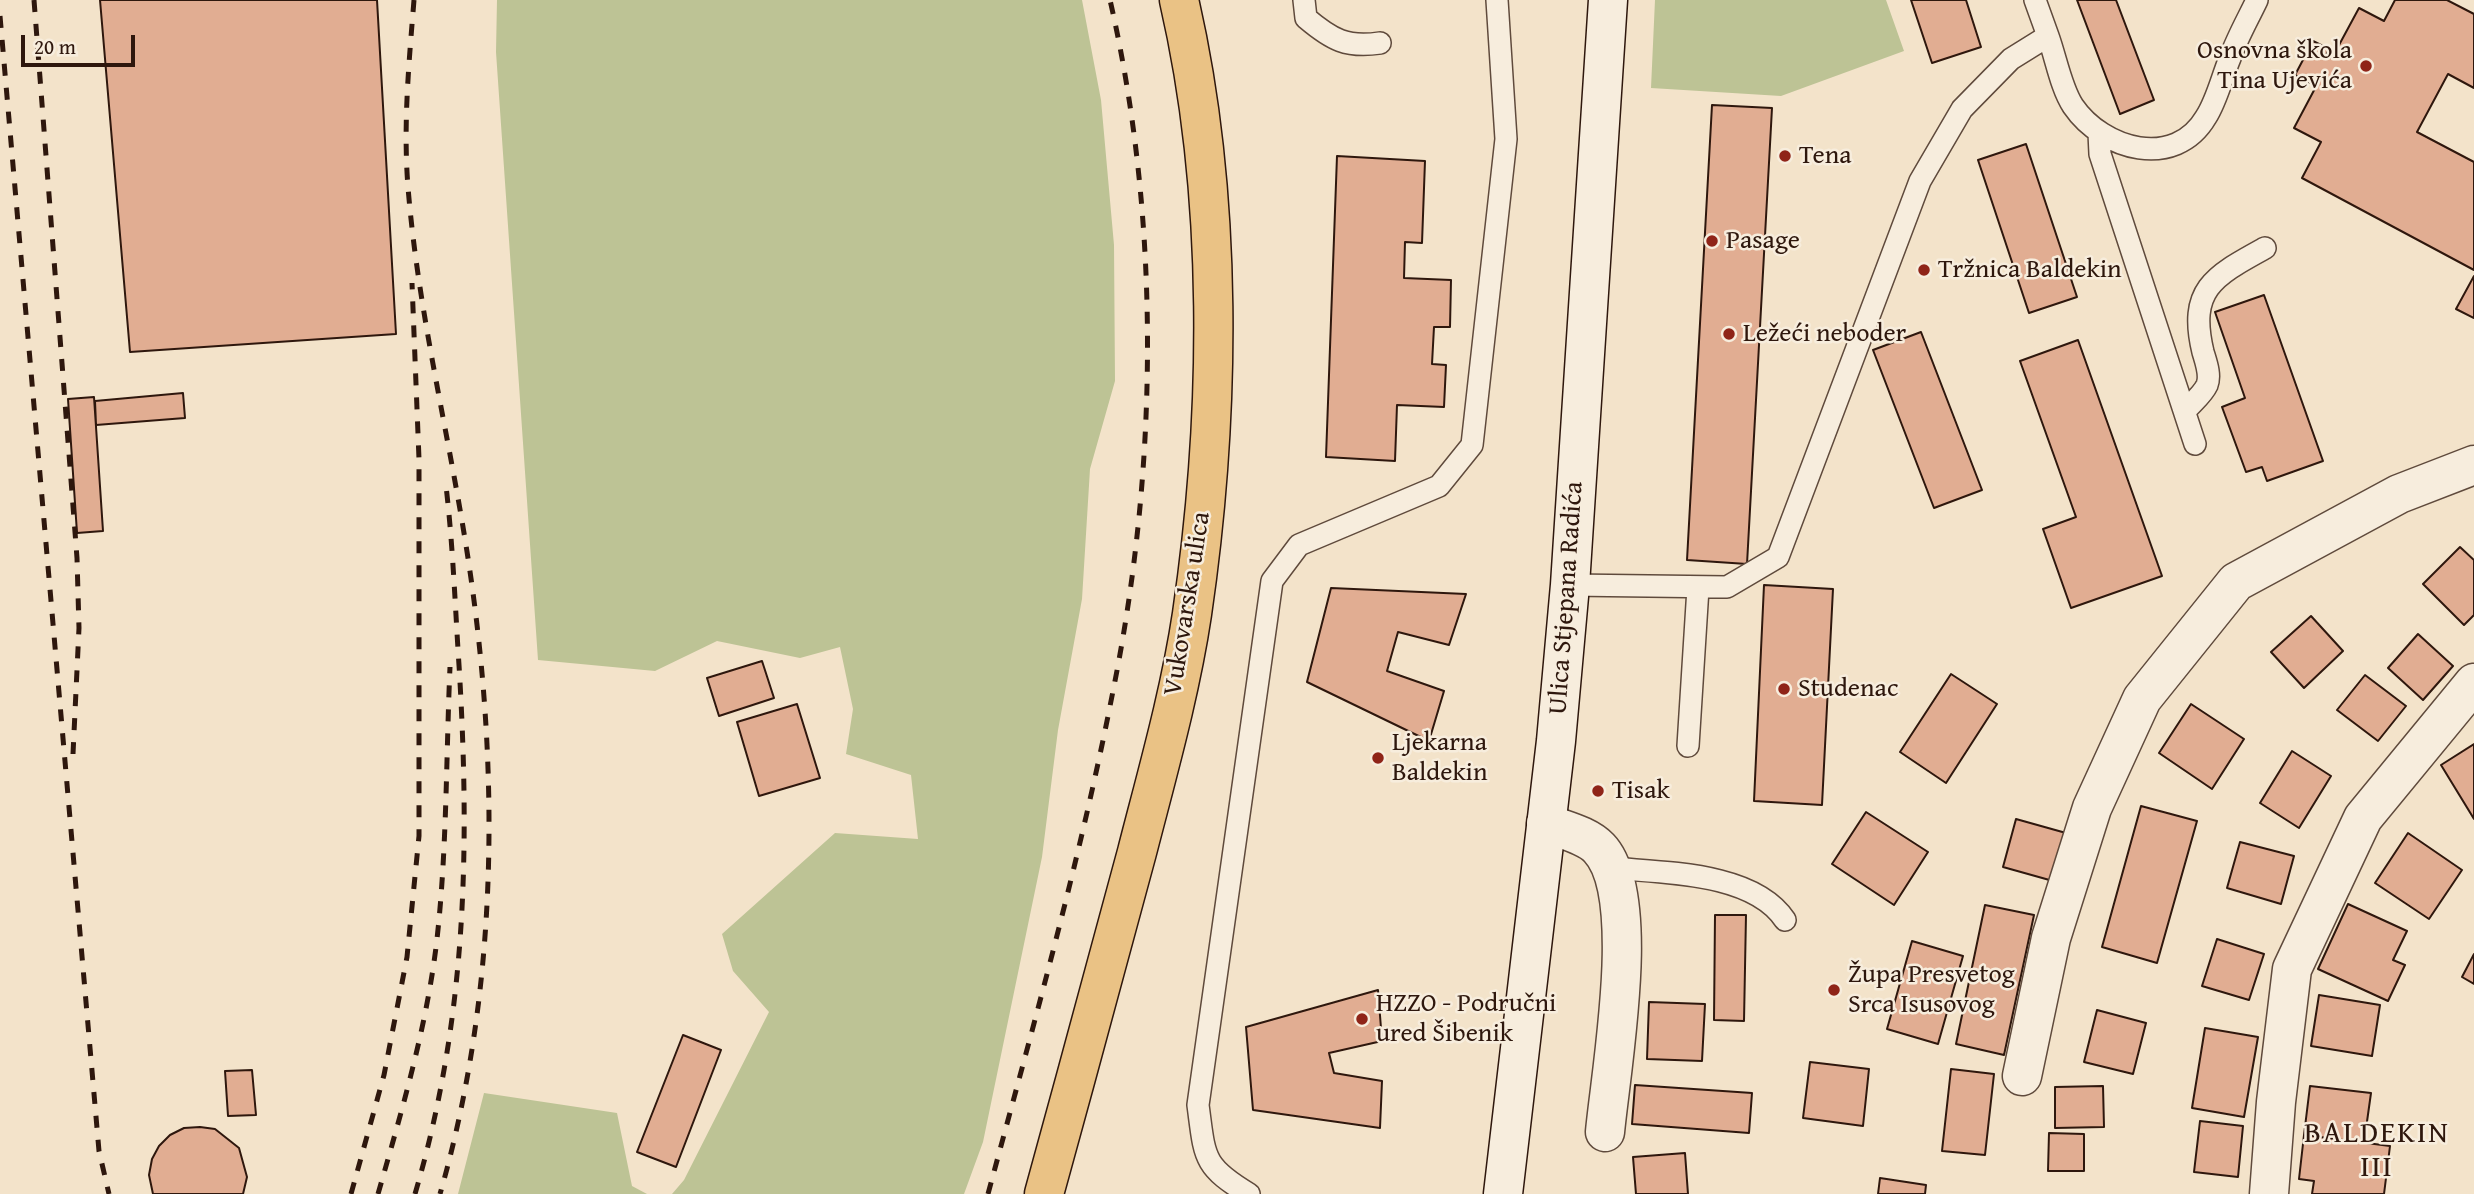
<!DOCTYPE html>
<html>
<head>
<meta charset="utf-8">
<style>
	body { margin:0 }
	#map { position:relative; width:2474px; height:1194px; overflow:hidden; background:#f3e3ca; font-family:"Gentium Book Plus",serif }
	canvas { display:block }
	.scale { position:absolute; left:21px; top:35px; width:114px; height:32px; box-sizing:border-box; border:4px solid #2e170d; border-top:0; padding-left:9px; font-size:21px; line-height:24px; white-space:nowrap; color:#2e170d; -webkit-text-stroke:5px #f7eddd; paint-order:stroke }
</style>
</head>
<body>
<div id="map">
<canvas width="2474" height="1194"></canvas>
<div class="scale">20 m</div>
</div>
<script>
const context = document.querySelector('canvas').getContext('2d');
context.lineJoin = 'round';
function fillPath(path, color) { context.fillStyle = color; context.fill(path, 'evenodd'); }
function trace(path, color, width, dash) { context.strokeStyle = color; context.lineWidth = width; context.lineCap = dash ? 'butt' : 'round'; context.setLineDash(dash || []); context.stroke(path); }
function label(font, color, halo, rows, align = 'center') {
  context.font = font + ' "Gentium Book Plus",serif'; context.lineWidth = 5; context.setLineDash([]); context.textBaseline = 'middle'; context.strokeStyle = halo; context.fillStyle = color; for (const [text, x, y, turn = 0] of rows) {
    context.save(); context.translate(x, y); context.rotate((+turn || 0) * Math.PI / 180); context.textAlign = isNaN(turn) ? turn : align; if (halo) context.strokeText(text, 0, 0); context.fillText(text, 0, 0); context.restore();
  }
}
fillPath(new Path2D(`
	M 497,0 L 1082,0 L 1101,100 L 1114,245 L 1115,381 L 1090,469 L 1082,599 L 1058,730 L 1042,857 L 983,1142 L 964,1194 L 672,1194 L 684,1180 L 769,1012 L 733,971 L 722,934 L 835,833 L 918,839 L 911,775 L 846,754 L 853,709 L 840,647 L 800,658 L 717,641 L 655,671 L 538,660 L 496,52 Z
	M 1655,0 L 1886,0 L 1904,51 L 1781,96 L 1651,88 Z
	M 484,1093 L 617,1113 L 632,1186 L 647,1194 L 458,1194 Z`), '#bdc395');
const building = new Path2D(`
	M 100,0 L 377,0 L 396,334 L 130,352 Z
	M 1911,0 L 1966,0 L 1981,47 L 1932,63 Z
	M 2077,0 L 2116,0 L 2154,100 L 2120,114 Z
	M 2395,0 L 2447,0 L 2474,14 L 2474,88 L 2448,74 L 2417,132 L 2474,162 L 2474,270 L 2302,178 L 2321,142 L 2294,128 L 2320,79 L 2316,77 L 2312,84 L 2295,75 L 2313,41 L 2329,49 L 2326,55 L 2332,58 L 2359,8 L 2384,21 Z
	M 1712,105 L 1772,108 L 1747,564 L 1687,560 Z
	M 2026,144 L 2077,297 L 2029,313 L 1978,160 Z
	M 1337,156 L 1425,161 L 1422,243 L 1405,242 L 1404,278 L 1451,280 L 1450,327 L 1434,327 L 1432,364 L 1446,365 L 1444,407 L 1397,405 L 1395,461 L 1326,457 Z
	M 2474,276 L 2474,318 L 2456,309 Z
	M 2264,295 L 2323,461 L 2267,481 L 2262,467 L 2246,472 L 2222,407 L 2245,398 L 2215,312 Z
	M 1921,332 L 1982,490 L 1934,508 L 1873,350 Z
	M 2078,340 L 2162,576 L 2071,608 L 2043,529 L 2076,517 L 2020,361 Z
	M 183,393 L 185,418 L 96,425 L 95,401 Z
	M 94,397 L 103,531 L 77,533 L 68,399 Z
	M 2460,547 L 2474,560 L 2474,615 L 2464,625 L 2423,584 Z
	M 1764,585 L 1833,589 L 1822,805 L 1754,801 Z
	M 1331,588 L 1466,594 L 1449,645 L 1398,632 L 1387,671 L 1444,691 L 1429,741 L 1307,682 Z
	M 2311,616 L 2343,651 L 2304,688 L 2271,652 Z
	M 2418,634 L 2453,666 L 2423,700 L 2388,668 Z
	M 762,661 L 774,698 L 719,716 L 707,678 Z
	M 1951,674 L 1997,704 L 1946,783 L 1900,752 Z
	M 2365,675 L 2406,706 L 2378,741 L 2337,710 Z
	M 797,704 L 820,778 L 759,796 L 737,722 Z
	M 2191,704 L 2244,739 L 2212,789 L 2159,753 Z
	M 2474,744 L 2474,819 L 2441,765 Z
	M 2292,751 L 2331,776 L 2299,828 L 2260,803 Z
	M 2141,806 L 2197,821 L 2157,963 L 2102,947 Z
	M 1866,812 L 1928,852 L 1894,905 L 1832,864 Z
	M 2016,819 L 2066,833 L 2053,881 L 2003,867 Z
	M 2408,833 L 2462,870 L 2429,919 L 2375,883 Z
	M 2240,842 L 2294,856 L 2281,904 L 2227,888 Z
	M 2348,904 L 2407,931 L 2393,960 L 2405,965 L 2388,1001 L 2318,969 Z
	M 1985,905 L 2034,915 L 2004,1055 L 1956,1044 Z
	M 1715,915 L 1746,915 L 1744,1021 L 1714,1020 Z
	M 2217,939 L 2264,954 L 2249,1000 L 2202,986 Z
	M 1912,941 L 1963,956 L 1938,1044 L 1887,1029 Z
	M 2474,954 L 2474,984 L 2462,977 Z
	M 1378,990 L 1382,1041 L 1329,1053 L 1334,1073 L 1382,1081 L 1380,1128 L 1253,1110 L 1246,1027 Z
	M 2319,995 L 2380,1005 L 2372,1056 L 2311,1046 Z
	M 1649,1002 L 1705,1004 L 1702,1061 L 1647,1059 Z
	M 2097,1010 L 2146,1023 L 2133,1074 L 2084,1062 Z
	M 2205,1028 L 2258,1037 L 2244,1117 L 2192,1108 Z
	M 683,1035 L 721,1050 L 676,1167 L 637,1152 Z
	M 1810,1062 L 1869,1069 L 1863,1126 L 1803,1118 Z
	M 1951,1069 L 1994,1074 L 1985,1155 L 1942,1151 Z
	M 252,1070 L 256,1115 L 228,1116 L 225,1071 Z
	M 1635,1085 L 1752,1093 L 1749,1133 L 1632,1124 Z
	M 2103,1086 L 2104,1127 L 2055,1128 L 2055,1087 Z
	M 2310,1086 L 2371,1093 L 2364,1143 L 2304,1135 Z
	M 2200,1121 L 2243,1126 L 2238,1177 L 2194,1172 Z
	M 200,1127 L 215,1129 L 239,1148 L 247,1177 L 243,1194 L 153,1194 L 149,1175 L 152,1159 L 159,1146 L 170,1135 L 184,1128 Z
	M 2049,1133 L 2084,1134 L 2084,1171 L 2048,1171 Z
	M 2304,1135 L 2390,1146 L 2384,1194 L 2312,1194 L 2314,1181 L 2299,1179 Z
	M 1685,1153 L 1688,1194 L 1636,1194 L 1633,1157 Z
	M 1880,1178 L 1926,1185 L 1925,1194 L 1878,1194 Z`);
fillPath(building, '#e1ad92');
trace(building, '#2e170d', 2);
const service = new Path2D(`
	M 1304,0 L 1306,18 C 1332,40 1347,48 1380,43
	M 2048,36 C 2056,58 2061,88 2073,106 C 2103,150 2175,170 2206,117 C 2217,100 2222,77 2230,58 C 2237,38 2248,19 2257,0
	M 2099,133 L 2100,154 L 2195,444
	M 2186,410 C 2192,403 2203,394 2207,385 C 2211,375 2206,362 2203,352 C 2188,289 2214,276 2265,248
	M 1570,585 L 1727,587 L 1778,557 L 1920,181 L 1962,109 L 2011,59 L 2048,36 L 2035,0
	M 1688,746 L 1698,588
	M 1612,868 C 1664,873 1753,872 1785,920
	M 1249,1194 C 1202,1166 1205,1157 1198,1105 L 1272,581 L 1299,545 L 1439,486 L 1472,445 L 1506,139 L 1497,0`);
const minor = new Path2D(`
	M 1546,823 C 1563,830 1587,835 1599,848 C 1643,894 1611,1068 1605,1132
	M 2022,1076 L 2051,938 L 2092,808 L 2142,699 L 2236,582 L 2399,494 L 2474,465
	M 2269,1194 L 2276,1102 L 2292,969 L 2363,818 L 2474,683`);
const secondary = new Path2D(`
	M 1503,1194 L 1556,741 L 1570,585 L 1608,0`);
const primary = new Path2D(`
	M 1044,1194 C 1075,1080 1107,966 1137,852 C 1157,774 1180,694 1192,614 C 1221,416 1224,195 1179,0`);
trace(service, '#5f4a3c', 24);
trace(minor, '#5f4a3c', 41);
trace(secondary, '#2e170d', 41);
trace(primary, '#2e170d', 41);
trace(service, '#f7eddd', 21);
trace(minor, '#f7eddd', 38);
trace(secondary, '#f7eddd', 38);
trace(primary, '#eac285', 38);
trace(new Path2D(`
	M 34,0 L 77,558 L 79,628 L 73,754
	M 414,0 C 409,62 403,125 408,187 C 418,312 449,434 468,558 C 500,768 499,989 440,1194
	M 0,16 L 99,1151 L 109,1194
	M 351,1194 L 384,1075 L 407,957 L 419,836 L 419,459 L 412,283
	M 378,1194 C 402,1110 427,1026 437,939 C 447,849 446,758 450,667
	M 415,1194 C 467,1017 470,847 459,665 C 455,605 453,545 446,486
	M 988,1194 C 1033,1027 1080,860 1113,691 C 1158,468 1161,222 1110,0`), '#2e170d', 5, [12, 12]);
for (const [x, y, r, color] of [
	[2366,66,7,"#8f2418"],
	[1785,156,7,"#8f2418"],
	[1712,241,7,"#8f2418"],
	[1924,270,7,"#8f2418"],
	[1729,334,7,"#8f2418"],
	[1784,689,7,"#8f2418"],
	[1378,758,7,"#8f2418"],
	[1598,791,7,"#8f2418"],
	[1834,990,7,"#8f2418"],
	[1362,1019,7,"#8f2418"]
]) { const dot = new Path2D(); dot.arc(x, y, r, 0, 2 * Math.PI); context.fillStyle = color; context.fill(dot); trace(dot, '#f7eddd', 2.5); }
label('26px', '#2e170d', '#f7eddd', [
	["Osnovna škola",2352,51,"right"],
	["Tina Ujevića",2352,81,"right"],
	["Tena",1799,156],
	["Pasage",1726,241],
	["Tržnica Baldekin",1938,270],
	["Ležeći neboder",1743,334],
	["Studenac",1798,689],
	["Ljekarna",1392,743],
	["Baldekin",1392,773],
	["Tisak",1612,791],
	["Župa Presvetog",1848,975],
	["Srca Isusovog",1848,1005],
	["HZZO - Područni",1376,1004],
	["ured Šibenik",1376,1034]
], 'left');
label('26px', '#2e170d', '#f7eddd', [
	["Ulica Stjepana Radića",1567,598,-86],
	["Vukovarska ulica",1188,604,-81]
]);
context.letterSpacing = '2px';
label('30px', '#2e170d', '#f7eddd', [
	["BALDEKIN",2377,1134],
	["III",2377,1168]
]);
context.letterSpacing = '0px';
</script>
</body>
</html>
